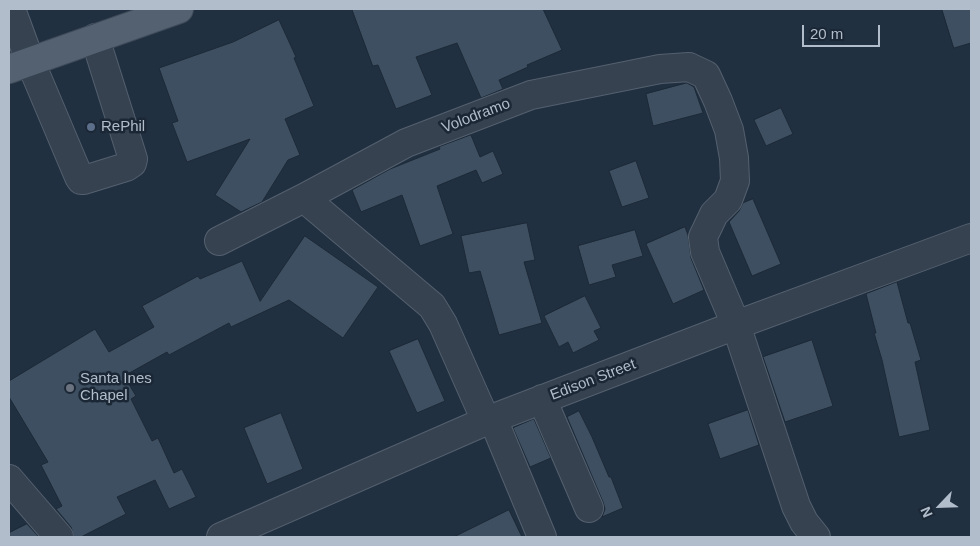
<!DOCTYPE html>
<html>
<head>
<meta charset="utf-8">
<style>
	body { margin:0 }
	#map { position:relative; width:980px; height:546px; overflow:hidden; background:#213040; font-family:Arial,sans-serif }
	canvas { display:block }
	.frame { position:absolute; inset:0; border:10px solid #b2bdcb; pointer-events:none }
	.north { position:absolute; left:915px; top:481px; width:50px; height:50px; -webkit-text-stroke:4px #1b2735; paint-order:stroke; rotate:246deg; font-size:14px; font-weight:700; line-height:20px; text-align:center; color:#b2bdcb }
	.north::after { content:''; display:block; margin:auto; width:18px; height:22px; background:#b2bdcb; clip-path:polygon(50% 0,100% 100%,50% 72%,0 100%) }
	.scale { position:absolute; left:802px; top:25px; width:78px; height:22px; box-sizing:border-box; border:2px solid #b2bdcb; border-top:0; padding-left:6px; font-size:15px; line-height:18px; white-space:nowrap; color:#b2bdcb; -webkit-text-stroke:4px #1b2735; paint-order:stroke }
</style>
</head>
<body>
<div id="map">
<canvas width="980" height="546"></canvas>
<div class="frame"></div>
<div class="north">N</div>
<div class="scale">20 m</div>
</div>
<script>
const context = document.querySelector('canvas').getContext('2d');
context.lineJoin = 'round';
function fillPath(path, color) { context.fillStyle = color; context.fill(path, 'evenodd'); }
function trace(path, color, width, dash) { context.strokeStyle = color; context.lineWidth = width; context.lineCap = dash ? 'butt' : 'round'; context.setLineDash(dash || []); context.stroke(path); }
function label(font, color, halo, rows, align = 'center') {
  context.font = font + ' Arial,sans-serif'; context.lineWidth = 5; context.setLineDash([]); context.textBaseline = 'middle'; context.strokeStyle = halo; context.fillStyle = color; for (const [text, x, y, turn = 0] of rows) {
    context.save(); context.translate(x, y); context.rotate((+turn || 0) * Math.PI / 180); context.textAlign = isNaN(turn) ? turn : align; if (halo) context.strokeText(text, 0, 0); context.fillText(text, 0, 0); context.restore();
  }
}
const building = new Path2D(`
	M 352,9 L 543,9 L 562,50 L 527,65 L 528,67 L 499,80 L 503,89 L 481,98 L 457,43 L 416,57 L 432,95 L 396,109 L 378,65 L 373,66 Z
	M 942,9 L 971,9 L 971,43 L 954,48 Z
	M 279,20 L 296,57 L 294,58 L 314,106 L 285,119 L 300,155 L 288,160 L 262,202 L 241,212 L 215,195 L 250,139 L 187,162 L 172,123 L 178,121 L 159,68 L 233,42 Z
	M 687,83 L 694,87 L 703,113 L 653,126 L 646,94 Z
	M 781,108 L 793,134 L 766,146 L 754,120 Z
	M 471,135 L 480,157 L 493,151 L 503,174 L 482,183 L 476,170 L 437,186 L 453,234 L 420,246 L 402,195 L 361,212 L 352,190 L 390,169 L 440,149 L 439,147 Z
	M 636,161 L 649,198 L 622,207 L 609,171 Z
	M 753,199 L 781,264 L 752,276 L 729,222 L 739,211 L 743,203 Z
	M 527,223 L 535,260 L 524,262 L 542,323 L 499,335 L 480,271 L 469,273 L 461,236 Z
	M 685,227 L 688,235 L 691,258 L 704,290 L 673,304 L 646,244 Z
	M 635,230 L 643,256 L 612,265 L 616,277 L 589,285 L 578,246 Z
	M 305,236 L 378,287 L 343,338 L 289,300 L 231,327 L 229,323 L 169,355 L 167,352 L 124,376 L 136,396 L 131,399 L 152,441 L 158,438 L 174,473 L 182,469 L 196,497 L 169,509 L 155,480 L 117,497 L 126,514 L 81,537 L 74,537 L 71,527 L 56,509 L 62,506 L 41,465 L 48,462 L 9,397 L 9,381 L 95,329 L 109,352 L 154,327 L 142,306 L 198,276 L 200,279 L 242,261 L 260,301 Z
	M 897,282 L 908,323 L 910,323 L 921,360 L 915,362 L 930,430 L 899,437 L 882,360 L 874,333 L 876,333 L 866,294 Z
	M 585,296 L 601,328 L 594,331 L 599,340 L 573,353 L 568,342 L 559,347 L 544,316 Z
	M 418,339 L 445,401 L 417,413 L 389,351 Z
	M 812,340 L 833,406 L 785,422 L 763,357 Z
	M 748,410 L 759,445 L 720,459 L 708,424 Z
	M 579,411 L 592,437 L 609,477 L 611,477 L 623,508 L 602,517 L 605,509 L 603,502 L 567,417 Z
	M 281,413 L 303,469 L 267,484 L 244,428 Z
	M 534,419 L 551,458 L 530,467 L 513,428 Z
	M 509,510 L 522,537 L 454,537 Z
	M 27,524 L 39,537 L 9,537 L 9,533 Z`);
fillPath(building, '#3d4f60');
trace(building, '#1d2937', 1);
const minor = new Path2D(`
	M 11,9 L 30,61 L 79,177 L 81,180 L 84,180 L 126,167 L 132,163 L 133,159 L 95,38
	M 304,198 L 406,143 L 531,95 L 660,69 L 689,67 L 706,75 L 718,101 L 729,130 L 734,158 L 735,181 L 728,200 L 714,214 L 703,237 L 705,252 L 736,325 L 796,506 L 804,522 L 816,537
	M 219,241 L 304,198 L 432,306 L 443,324 L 486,421
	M 542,399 L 589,508
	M 493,419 L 542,537
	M 9,479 L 59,537
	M 221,537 L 486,421 L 736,325 L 971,238`);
const major = new Path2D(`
	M 9,69 L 179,9`);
trace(minor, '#54606e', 30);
trace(major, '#3f4b59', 30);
trace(minor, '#364250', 28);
trace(major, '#536170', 28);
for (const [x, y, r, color] of [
	[91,127,5,"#5c6f8a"],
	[70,388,5,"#6b7280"]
]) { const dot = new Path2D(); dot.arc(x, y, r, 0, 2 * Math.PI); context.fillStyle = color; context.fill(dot); trace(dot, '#1b2735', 2); }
label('15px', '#b2bdcb', '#1b2735', [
	["Volodramo",476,116,-21],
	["Edison Street",593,380,-21]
]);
label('15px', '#b2bdcb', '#1b2735', [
	["RePhil",101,127],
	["Santa Ines",80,379],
	["Chapel",80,396]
], 'left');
</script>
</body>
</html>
